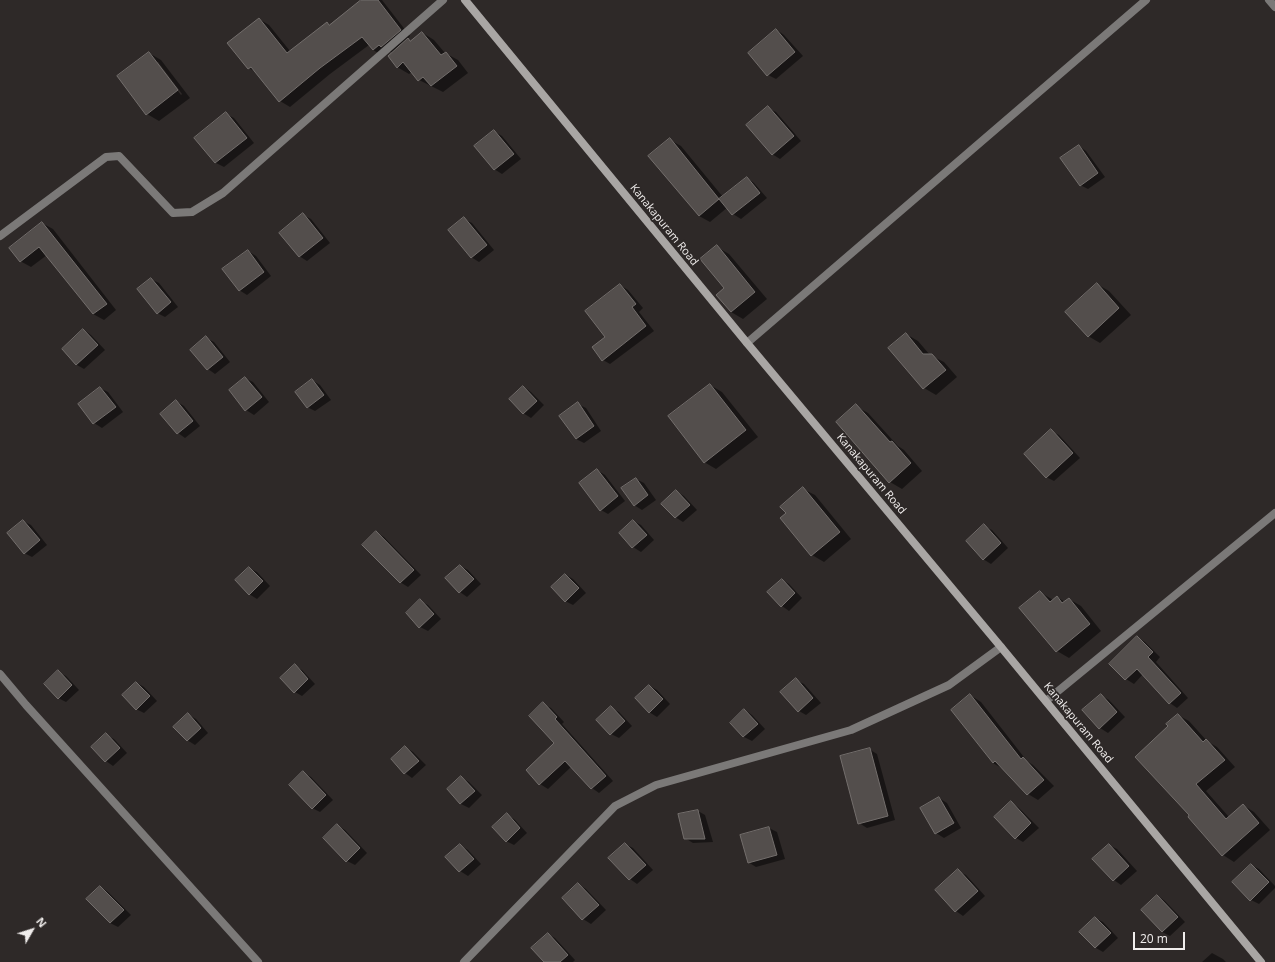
<!DOCTYPE html>
<html>
<head>
<meta charset="utf-8">
<style>
	body { margin:0 }
	#map { position:relative; width:1275px; height:962px; overflow:hidden; background:#2e2928; font-family:"Open Sans",sans-serif }
	canvas { display:block }
	.north { position:absolute; left:12px; top:910px; width:40px; height:40px; -webkit-text-stroke:3px #2e2928; paint-order:stroke; rotate:51deg; font-size:11px; font-weight:700; line-height:16px; text-align:center; color:#f0edec }
	.north::after { content:''; display:block; margin:auto; width:14px; height:18px; background:#f0edec; clip-path:polygon(50% 0,100% 100%,50% 72%,0 100%) }
	.scale { position:absolute; left:1133px; top:932px; width:52px; height:18px; box-sizing:border-box; border:2px solid #f0edec; border-top:0; padding-left:5px; font-size:12px; line-height:14px; white-space:nowrap; color:#f0edec; -webkit-text-stroke:3px #2e2928; paint-order:stroke }
</style>
</head>
<body>
<div id="map">
<canvas width="1275" height="962"></canvas>
<div class="north">N</div>
<div class="scale">20 m</div>
</div>
<script>
const context = document.querySelector('canvas').getContext('2d');
context.lineJoin = 'round';
function fillPath(path, color) { context.fillStyle = color; context.fill(path, 'evenodd'); }
function trace(path, color, width, dash) { context.strokeStyle = color; context.lineWidth = width; context.lineCap = dash ? 'butt' : 'round'; context.setLineDash(dash || []); context.stroke(path); }
function label(font, color, halo, rows, align = 'center') {
  context.font = font + ' "Open Sans",sans-serif'; context.lineWidth = 3.5; context.setLineDash([]); context.textBaseline = 'middle'; context.strokeStyle = halo; context.fillStyle = color; for (const [text, x, y, turn = 0] of rows) {
    context.save(); context.translate(x, y); context.rotate((+turn || 0) * Math.PI / 180); context.textAlign = isNaN(turn) ? turn : align; if (halo) context.strokeText(text, 0, 0); context.fillText(text, 0, 0); context.restore();
  }
}
fillPath(new Path2D(`
	M 363,0 L 382,0 L 410,36 L 407,39 L 411,42 L 423,33 L 434,40 L 445,53 L 458,60 L 468,73 L 443,92 L 419,80 L 412,72 L 409,74 L 397,67 L 393,53 L 389,51 L 383,56 L 373,50 L 369,45 L 330,74 L 290,107 L 280,101 L 257,73 L 249,68 L 259,19 L 269,25 L 290,51 L 327,23 L 331,25 Z
	M 777,30 L 784,35 L 803,56 L 776,79 L 768,75 Z
	M 149,53 L 161,60 L 190,98 L 159,121 L 147,114 ZM 155,62 L 158,62 L 182,94 L 181,95 Z
	M 768,108 L 776,112 L 801,141 L 780,159 L 772,154 Z
	M 226,114 L 234,118 L 254,143 L 224,167 L 216,163 L 196,138 Z
	M 494,131 L 502,136 L 521,159 L 502,174 L 494,169 Z
	M 670,140 L 681,146 L 723,197 L 747,178 L 754,183 L 767,198 L 741,219 L 733,214 L 728,207 L 710,222 L 699,216 Z
	M 1079,146 L 1086,151 L 1105,177 L 1088,189 L 1080,185 Z
	M 303,215 L 311,219 L 330,243 L 307,261 L 299,256 Z
	M 464,219 L 472,223 L 494,250 L 479,262 L 471,257 Z
	M 42,223 L 53,229 L 116,310 L 104,320 L 93,314 L 47,255 L 31,267 L 20,261 Z
	M 717,247 L 729,254 L 767,299 L 743,319 L 731,312 L 717,295 L 725,288 Z
	M 248,251 L 256,256 L 271,276 L 247,295 L 239,290 Z
	M 151,279 L 159,283 L 178,307 L 165,317 L 157,313 Z
	M 1097,284 L 1109,291 L 1131,315 L 1100,343 L 1088,336 Z
	M 620,285 L 628,290 L 643,308 L 639,312 L 654,331 L 610,364 L 603,360 Z
	M 84,330 L 91,335 L 105,350 L 84,369 L 77,365 L 63,349 Z
	M 906,334 L 918,341 L 930,355 L 944,362 L 957,377 L 936,395 L 924,388 Z
	M 206,338 L 214,342 L 230,362 L 215,374 L 208,369 Z
	M 245,378 L 253,382 L 269,402 L 254,415 L 246,410 Z
	M 312,380 L 320,385 L 331,400 L 315,411 L 307,407 Z
	M 710,385 L 722,392 L 758,437 L 716,469 L 704,462 Z
	M 524,387 L 531,392 L 544,405 L 531,418 L 523,413 Z
	M 100,388 L 108,392 L 123,412 L 102,428 L 94,423 L 79,404 Z
	M 176,401 L 184,406 L 200,426 L 185,438 L 178,433 L 161,414 Z
	M 578,404 L 586,408 L 601,431 L 584,443 L 576,439 Z
	M 856,406 L 868,413 L 898,446 L 904,450 L 922,471 L 902,489 L 890,482 L 837,422 Z
	M 1051,431 L 1059,435 L 1080,458 L 1054,481 L 1046,477 Z
	M 597,470 L 605,475 L 625,501 L 608,514 L 601,510 Z
	M 636,479 L 644,483 L 656,500 L 642,510 L 634,505 Z
	M 803,489 L 815,495 L 851,539 L 824,562 L 812,555 L 781,518 L 787,513 Z
	M 676,491 L 684,496 L 697,510 L 683,522 L 675,517 Z
	M 23,521 L 31,525 L 47,545 L 32,557 L 24,553 Z
	M 633,521 L 641,525 L 654,540 L 641,552 L 633,547 L 620,533 Z
	M 984,526 L 992,530 L 1008,548 L 991,564 L 983,559 Z
	M 376,532 L 384,537 L 421,575 L 408,587 L 400,582 Z
	M 460,566 L 468,570 L 481,584 L 467,597 L 460,592 Z
	M 249,568 L 257,572 L 270,586 L 257,599 L 249,594 Z
	M 566,575 L 573,579 L 586,593 L 573,605 L 565,601 Z
	M 782,580 L 789,584 L 802,598 L 789,611 L 782,606 Z
	M 1040,592 L 1053,600 L 1057,597 L 1065,602 L 1069,599 L 1081,606 L 1101,631 L 1069,658 L 1057,651 L 1021,608 Z
	M 420,601 L 428,605 L 441,619 L 428,631 L 420,627 Z
	M 1137,637 L 1145,642 L 1160,657 L 1156,662 L 1188,698 L 1177,708 L 1170,703 L 1143,674 L 1134,684 L 1126,679 L 1111,664 Z
	M 295,666 L 302,670 L 315,684 L 302,696 L 295,692 Z
	M 58,672 L 66,676 L 79,690 L 66,702 L 58,698 Z
	M 796,680 L 804,684 L 821,703 L 806,715 L 799,711 Z
	M 137,683 L 144,687 L 157,701 L 144,713 L 136,709 Z
	M 650,686 L 657,690 L 670,704 L 657,717 L 649,712 Z
	M 970,695 L 981,702 L 1027,761 L 1033,765 L 1054,786 L 1038,800 L 1028,794 L 1003,769 L 993,763 Z
	M 1101,695 L 1109,700 L 1125,717 L 1108,733 L 1100,728 Z
	M 543,704 L 551,708 L 564,722 L 562,724 L 613,781 L 599,793 L 592,788 L 571,767 L 548,789 L 540,784 L 527,770 L 556,743 Z
	M 611,708 L 619,712 L 632,726 L 619,738 L 611,734 Z
	M 745,710 L 752,715 L 765,729 L 752,741 L 744,737 L 731,723 Z
	M 188,714 L 196,719 L 208,733 L 195,745 L 187,740 Z
	M 1178,715 L 1189,721 L 1207,741 L 1217,747 L 1235,767 L 1206,791 L 1229,817 L 1243,805 L 1254,812 L 1270,830 L 1234,862 L 1223,855 L 1191,815 L 1169,726 Z
	M 106,735 L 114,739 L 127,753 L 113,766 L 106,761 Z
	M 405,747 L 413,752 L 426,765 L 412,778 L 405,773 Z
	M 869,749 L 877,754 L 895,820 L 867,828 L 859,823 Z
	M 303,772 L 311,777 L 333,800 L 320,812 L 312,808 Z
	M 461,777 L 469,782 L 482,795 L 469,808 L 461,804 L 448,789 Z
	M 939,798 L 947,803 L 961,828 L 944,838 L 936,833 Z
	M 1011,802 L 1018,807 L 1039,828 L 1023,842 L 1016,838 Z
	M 698,811 L 705,815 L 713,842 L 693,843 L 685,838 Z
	M 507,815 L 514,819 L 527,833 L 514,845 L 506,841 Z
	M 337,825 L 345,830 L 367,853 L 355,865 L 347,861 Z
	M 769,828 L 777,832 L 785,859 L 756,867 L 748,862 Z
	M 625,844 L 633,848 L 653,870 L 637,884 L 630,879 Z
	M 460,845 L 468,850 L 481,864 L 468,876 L 460,871 L 447,858 Z
	M 1109,845 L 1117,849 L 1137,871 L 1121,885 L 1114,880 Z
	M 1251,865 L 1259,869 L 1275,886 L 1275,888 L 1259,904 L 1251,900 Z
	M 958,871 L 966,875 L 985,896 L 963,916 L 956,911 Z
	M 578,884 L 586,889 L 606,910 L 591,924 L 583,919 L 563,898 Z
	M 101,887 L 108,892 L 131,915 L 118,927 L 110,923 Z
	M 1158,896 L 1165,901 L 1185,922 L 1170,936 L 1162,932 Z
	M 1095,918 L 1103,922 L 1118,938 L 1103,952 L 1096,948 L 1081,932 Z
	M 548,934 L 555,938 L 575,960 L 573,962 L 545,962 Z
	M 1212,953 L 1223,959 L 1226,962 L 1202,962 Z`), '#0007');
const building = new Path2D(`
	M 361,0 L 378,0 L 401,30 L 381,47 L 379,45 L 373,50 L 362,37 L 320,68 L 279,102 L 251,67 L 248,69 L 227,43 L 259,18 L 287,53 L 327,22 L 329,25 Z
	M 776,29 L 795,52 L 767,76 L 748,53 Z
	M 422,32 L 441,55 L 446,52 L 457,66 L 431,86 L 423,77 L 418,81 L 403,62 L 397,68 L 388,56 L 408,38 L 410,41 Z
	M 149,52 L 178,90 L 146,115 L 117,76 Z
	M 768,106 L 794,136 L 772,155 L 746,125 Z
	M 226,112 L 247,138 L 215,163 L 194,138 Z
	M 494,130 L 514,154 L 494,170 L 474,146 Z
	M 670,138 L 719,199 L 699,216 L 648,156 Z
	M 1079,145 L 1098,173 L 1080,186 L 1060,158 Z
	M 747,177 L 760,193 L 732,215 L 719,199 Z
	M 303,213 L 323,238 L 299,257 L 279,233 Z
	M 464,217 L 487,245 L 471,258 L 448,230 Z
	M 42,222 L 107,304 L 93,314 L 39,247 L 20,262 L 9,248 Z
	M 717,245 L 755,292 L 731,312 L 716,295 L 724,288 L 700,259 Z
	M 248,250 L 264,272 L 239,291 L 222,269 Z
	M 151,278 L 171,302 L 157,314 L 137,289 Z
	M 1097,283 L 1119,308 L 1088,337 L 1065,312 Z
	M 620,284 L 636,304 L 632,307 L 646,326 L 602,361 L 592,347 L 605,337 L 585,311 Z
	M 83,329 L 98,345 L 76,365 L 62,349 Z
	M 906,333 L 923,354 L 932,354 L 946,370 L 923,389 L 888,348 Z
	M 206,336 L 223,357 L 207,370 L 190,350 Z
	M 245,377 L 262,397 L 245,411 L 229,390 Z
	M 312,379 L 324,395 L 307,408 L 295,392 Z
	M 710,384 L 746,430 L 704,463 L 668,416 Z
	M 523,386 L 537,401 L 523,414 L 509,399 Z
	M 100,387 L 116,407 L 93,424 L 78,404 Z
	M 176,400 L 193,421 L 177,434 L 160,414 Z
	M 578,402 L 594,426 L 576,439 L 559,416 Z
	M 856,404 L 890,442 L 892,441 L 911,463 L 889,483 L 836,422 Z
	M 1051,429 L 1073,453 L 1046,478 L 1024,454 Z
	M 597,469 L 618,496 L 600,511 L 579,483 Z
	M 636,478 L 648,495 L 634,506 L 621,488 Z
	M 803,487 L 840,532 L 811,556 L 780,518 L 786,513 L 780,507 Z
	M 676,490 L 690,505 L 675,518 L 661,504 Z
	M 23,520 L 40,540 L 24,554 L 7,533 Z
	M 633,520 L 647,535 L 632,548 L 619,533 Z
	M 984,524 L 1001,543 L 983,560 L 966,541 Z
	M 376,531 L 414,570 L 400,583 L 362,545 Z
	M 460,565 L 474,579 L 459,593 L 445,578 Z
	M 249,567 L 263,581 L 249,595 L 235,580 Z
	M 565,574 L 579,588 L 565,602 L 551,587 Z
	M 782,579 L 795,593 L 781,607 L 767,592 Z
	M 1040,591 L 1050,602 L 1057,596 L 1062,603 L 1069,598 L 1090,624 L 1056,652 L 1019,608 Z
	M 420,599 L 434,614 L 419,628 L 406,613 Z
	M 1137,636 L 1153,652 L 1148,657 L 1181,693 L 1169,704 L 1137,669 L 1125,680 L 1109,664 Z
	M 295,664 L 308,679 L 294,693 L 280,678 Z
	M 58,670 L 72,685 L 58,699 L 44,684 Z
	M 796,678 L 813,698 L 798,712 L 780,692 Z
	M 136,682 L 150,696 L 136,710 L 122,695 Z
	M 649,685 L 663,699 L 649,713 L 635,698 Z
	M 970,694 L 1021,759 L 1023,757 L 1044,780 L 1027,795 L 995,761 L 993,763 L 951,710 Z
	M 1101,694 L 1117,712 L 1099,729 L 1082,710 Z
	M 543,702 L 557,717 L 555,719 L 606,776 L 591,789 L 565,761 L 539,785 L 526,770 L 554,743 L 529,716 Z
	M 611,706 L 625,721 L 610,735 L 596,720 Z
	M 744,709 L 758,724 L 743,737 L 730,723 Z
	M 188,713 L 201,728 L 187,741 L 173,727 Z
	M 1178,714 L 1203,742 L 1206,739 L 1225,760 L 1196,784 L 1226,819 L 1243,804 L 1259,823 L 1222,856 L 1188,817 L 1189,815 L 1135,757 L 1168,726 L 1166,724 Z
	M 106,733 L 120,748 L 105,762 L 91,747 Z
	M 405,746 L 419,761 L 404,774 L 391,759 Z
	M 870,748 L 888,816 L 858,824 L 840,756 Z
	M 303,771 L 326,795 L 312,809 L 289,785 Z
	M 461,776 L 475,791 L 460,804 L 447,789 Z
	M 939,797 L 954,823 L 935,834 L 920,808 Z
	M 1011,801 L 1031,823 L 1015,839 L 994,817 Z
	M 698,810 L 705,839 L 684,839 L 678,814 Z
	M 507,813 L 520,828 L 506,842 L 492,827 Z
	M 337,824 L 360,848 L 346,862 L 323,838 Z
	M 769,827 L 777,855 L 748,863 L 740,835 Z
	M 625,843 L 646,865 L 629,880 L 608,858 Z
	M 460,844 L 474,859 L 459,872 L 445,857 Z
	M 1109,844 L 1129,866 L 1113,881 L 1092,859 Z
	M 1251,864 L 1269,882 L 1250,901 L 1232,882 Z
	M 958,869 L 978,891 L 955,912 L 935,890 Z
	M 578,883 L 599,905 L 582,920 L 562,898 Z
	M 100,886 L 124,910 L 110,923 L 86,899 Z
	M 1157,895 L 1178,917 L 1162,932 L 1141,910 Z
	M 1095,917 L 1111,933 L 1095,948 L 1079,932 Z
	M 548,933 L 568,955 L 560,962 L 544,962 L 531,948 Z`);
fillPath(building, '#534e4c');
trace(building, '#736e6c', 1);
trace(new Path2D(`
	M 1269,0 L 1275,7
	M 0,236 L 106,157 L 119,156 L 173,213 L 192,212 L 223,193 L 443,0
	M 747,343 L 1146,0
	M 0,674 L 26,705 L 258,962
	M 1046,701 L 1275,513
	M 464,962 L 615,806 L 656,785 L 851,730 L 949,685 L 1001,647`), '#7b7978', 8);
trace(new Path2D(`
	M 465,0 L 747,343 L 1001,647 L 1261,962`), '#a9a6a4', 8);
label('11px', '#f0edec', '#2e2928', [
	["Kanakapuram Road",664,225,51],
	["Kanakapuram Road",871,474,50],
	["Kanakapuram Road",1078,723,50]
]);
</script>
</body>
</html>
